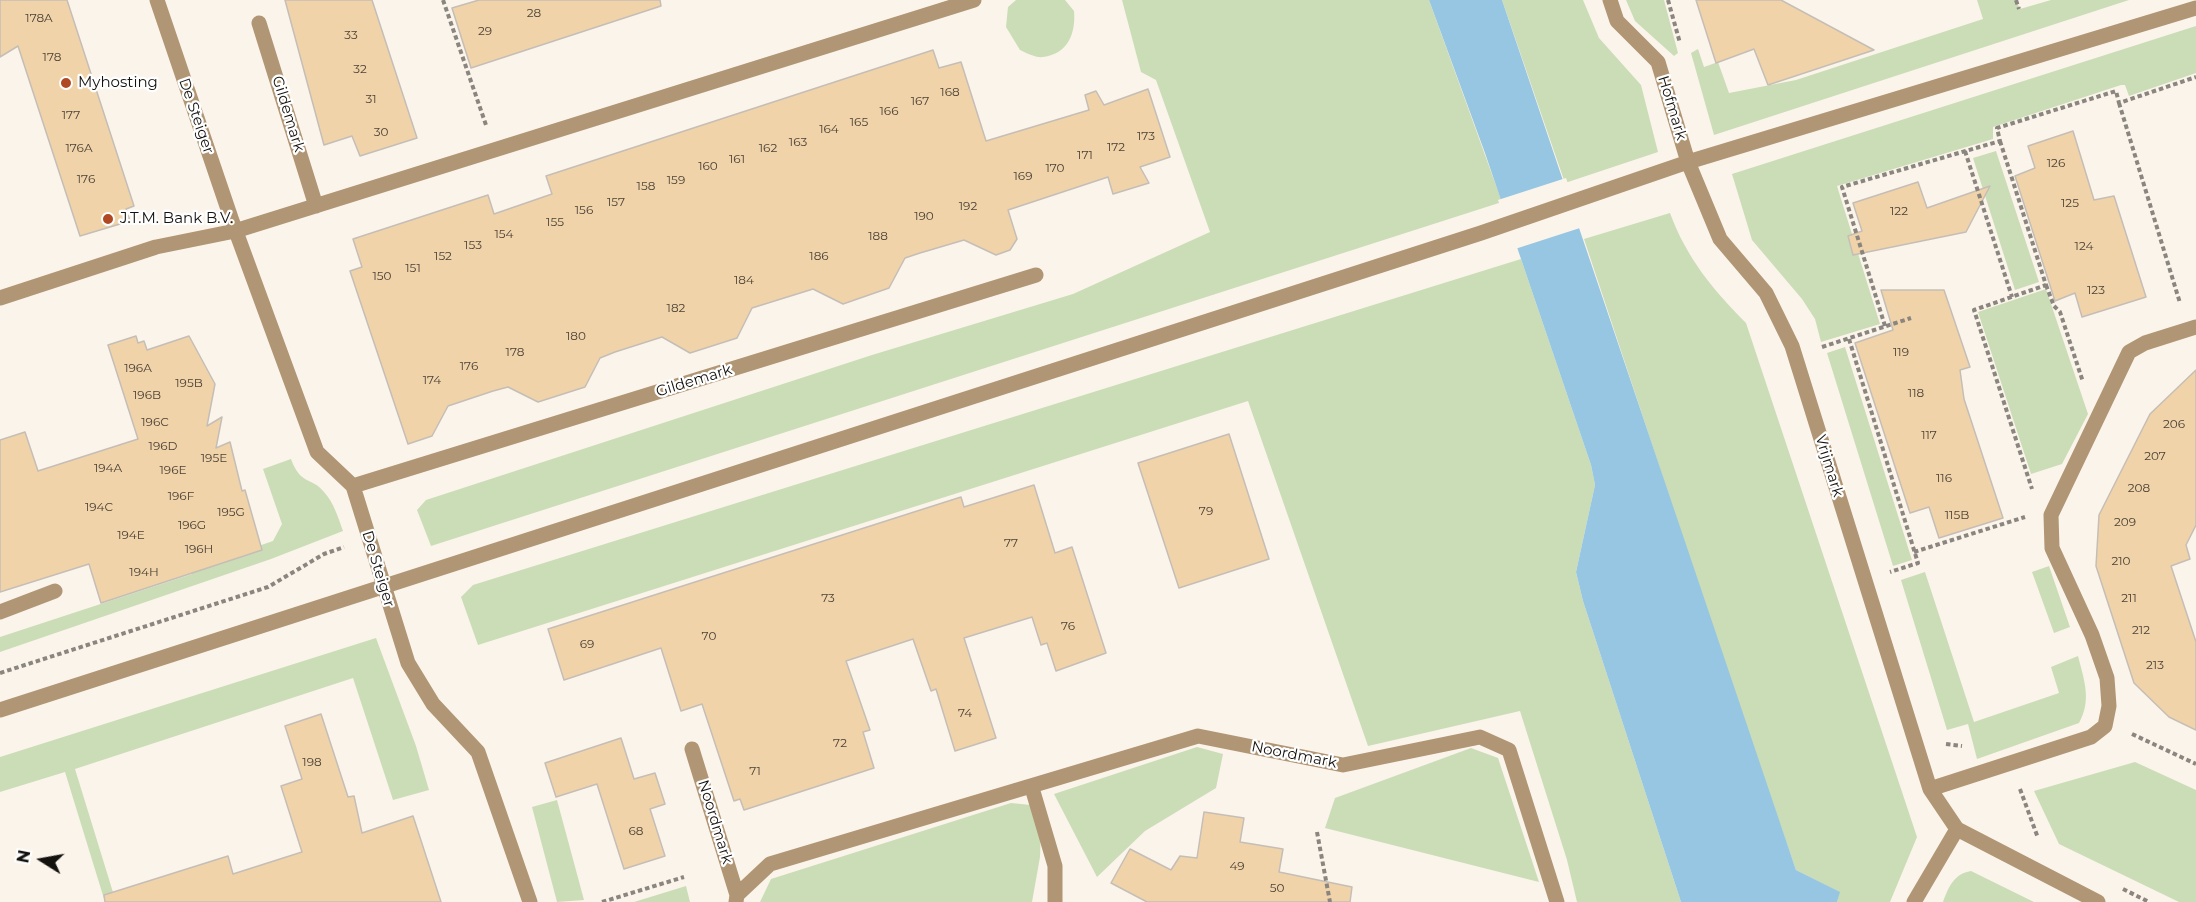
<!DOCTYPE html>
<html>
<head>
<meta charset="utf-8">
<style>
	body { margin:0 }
	#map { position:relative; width:2196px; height:902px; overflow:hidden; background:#fbf4eb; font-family:Montserrat,sans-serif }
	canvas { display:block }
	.north { position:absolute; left:12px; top:830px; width:60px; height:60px; -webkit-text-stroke:4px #fff; paint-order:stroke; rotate:281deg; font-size:16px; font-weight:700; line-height:24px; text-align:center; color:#14120f }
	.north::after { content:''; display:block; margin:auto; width:21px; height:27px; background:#14120f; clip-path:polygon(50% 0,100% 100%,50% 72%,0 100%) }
</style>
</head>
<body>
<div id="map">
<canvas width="2196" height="902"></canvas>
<div class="north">N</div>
</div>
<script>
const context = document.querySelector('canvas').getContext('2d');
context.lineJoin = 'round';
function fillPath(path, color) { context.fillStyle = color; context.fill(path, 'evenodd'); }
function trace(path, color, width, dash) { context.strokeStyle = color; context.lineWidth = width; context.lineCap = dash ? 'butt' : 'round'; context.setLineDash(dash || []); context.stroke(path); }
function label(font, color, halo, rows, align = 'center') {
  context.font = font + ' Montserrat,sans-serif'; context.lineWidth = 4.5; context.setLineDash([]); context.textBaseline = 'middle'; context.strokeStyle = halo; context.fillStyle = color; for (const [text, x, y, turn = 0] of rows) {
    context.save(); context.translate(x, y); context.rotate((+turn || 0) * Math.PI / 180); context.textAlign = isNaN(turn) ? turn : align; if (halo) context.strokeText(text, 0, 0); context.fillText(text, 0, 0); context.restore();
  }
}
fillPath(new Path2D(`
	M 1016,0 L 1065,0 L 1074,11 C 1076,33 1068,54 1043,57 C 1036,58 1026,53 1020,50 L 1006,27 L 1008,7 Z
	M 1122,0 L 1429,0 L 1502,202 L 431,546 L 417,510 L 426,500 L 872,355 L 1073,294 L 1210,232 L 1156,80 L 1141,72 Z
	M 1502,0 L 1583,0 L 1599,38 L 1641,85 L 1658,152 L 1565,183 Z
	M 1626,0 L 1664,0 L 1678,53 L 1674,56 L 1635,21 Z
	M 1977,0 L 2016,0 L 2020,9 L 2051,0 L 2129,0 L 1714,135 L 1691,53 L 1698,49 L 1704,67 L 1718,62 L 1729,93 L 1796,80 L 1983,19 Z
	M 2196,26 L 2196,73 L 2129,96 L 2125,85 L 2121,85 L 1993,127 L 1993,139 L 1837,186 L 1880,324 L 1821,342 L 1815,319 L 1802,299 L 1752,240 L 1732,174 Z
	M 1996,151 L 2039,282 L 2015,290 L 1973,158 Z
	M 1670,213 C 1686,257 1713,290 1746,323 L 1917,837 L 1890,902 L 1837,902 L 1839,892 L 1796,870 L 1732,686 L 1584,239 Z
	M 1521,259 L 1591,465 L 1595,485 L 1576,572 L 1583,601 L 1681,902 L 1577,902 L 1567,860 L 1520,711 L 1368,746 L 1248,401 L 478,645 L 461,597 L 473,585 Z
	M 2046,289 L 2088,414 L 2062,464 L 2031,474 L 1978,312 Z
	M 1845,347 L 1912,560 L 1893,566 L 1827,353 Z
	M 291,459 C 301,486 311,476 324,492 C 334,503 338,517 343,531 L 271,559 L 0,652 L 0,637 L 192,574 L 191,569 L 273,541 L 282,524 L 263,469 Z
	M 2049,566 L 2070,627 L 2054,633 L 2032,572 Z
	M 1925,572 L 1974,722 L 2059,693 L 2051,667 L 2078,656 C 2084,680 2092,700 2079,723 L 1977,759 L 1968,724 L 1947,730 L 1901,580 Z
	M 376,638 L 416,746 L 429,790 L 393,800 L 353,678 L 75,769 L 116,902 L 105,902 L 65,772 L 0,792 L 0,757 Z
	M 1197,747 L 1223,754 L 1216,788 L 1145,831 L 1097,877 L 1054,794 Z
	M 1471,748 L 1498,758 L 1539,882 L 1325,828 L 1335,798 Z
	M 2135,762 L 2196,790 L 2196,902 L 2179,902 L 2059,844 L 2034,791 Z
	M 557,800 L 584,900 L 557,902 L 532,807 Z
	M 1011,803 L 1031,805 L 1041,827 L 1040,857 L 1032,902 L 760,902 L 771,879 Z
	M 1971,871 L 2034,902 L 1943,902 C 1949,886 1954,874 1971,871 Z
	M 686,886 L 690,902 L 634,902 Z`), '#cbddb6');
fillPath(new Path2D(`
	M 1429,0 L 1502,0 L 1796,870 L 1840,892 L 1837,902 L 1681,902 L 1583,601 L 1576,572 L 1595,485 L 1591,465 L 1485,153 Z`), '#97c6e3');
fillPath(new Path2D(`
	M 1566,178 L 1583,227 L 1515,249 L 1498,200 Z`), '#fbf4eb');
const building = new Path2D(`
	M 0,0 L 67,0 L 134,206 L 126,209 L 130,221 L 80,236 L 18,46 L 0,57 Z
	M 285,0 L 372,0 L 417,138 L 360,156 L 352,136 L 324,145 Z
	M 479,0 L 660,0 L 661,6 L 471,68 L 452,8 Z
	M 1696,0 L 1781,0 L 1874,50 L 1768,85 L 1754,49 L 1716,63 Z
	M 933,50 L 939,68 L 961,62 L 986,141 L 1089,110 L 1085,95 L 1096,91 L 1104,105 L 1148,89 L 1170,157 L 1140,167 L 1149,183 L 1113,194 L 1108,177 L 1008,210 L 1017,239 L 1010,250 L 996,255 L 964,240 L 920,253 L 905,258 L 889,288 L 843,304 L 813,289 L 752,308 L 737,338 L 690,353 L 662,337 L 615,352 L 600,358 L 585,387 L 538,402 L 508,387 L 493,391 L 448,406 L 432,436 L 408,444 L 350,271 L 362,267 L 353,239 L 488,195 L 494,214 L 552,194 L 546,176 Z
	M 2073,131 L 2094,200 L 2114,196 L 2146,297 L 2082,317 L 2075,293 L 2055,301 L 2015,176 L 2035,168 L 2028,146 Z
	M 1918,182 L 1927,208 L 1990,186 L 1966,232 L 1853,255 L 1848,236 L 1862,231 L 1853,203 Z
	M 1881,290 L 1944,290 L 1970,367 L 1960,370 L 1964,399 L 2003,518 L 1939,538 L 1929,507 L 1910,513 L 1855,343 L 1893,330 Z
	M 136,336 L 138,343 L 144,341 L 147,350 L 189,336 L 215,384 L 207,426 L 222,417 L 216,448 L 230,442 L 242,491 L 245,490 L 262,550 L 101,603 L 89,564 L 0,592 L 0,440 L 25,432 L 38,471 L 138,439 L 108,345 Z
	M 2196,370 L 2196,525 L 2186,545 L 2190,559 L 2171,566 L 2196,642 L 2196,730 L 2169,717 L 2134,683 L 2096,566 L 2099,515 L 2150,414 Z
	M 1229,434 L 1269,559 L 1179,588 L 1138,463 Z
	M 1034,485 L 1055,553 L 1072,547 L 1106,653 L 1056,671 L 1047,643 L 1041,645 L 1032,617 L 964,638 L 996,738 L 955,751 L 936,689 L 931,691 L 913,639 L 846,661 L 870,730 L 863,732 L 874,768 L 744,810 L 740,799 L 734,801 L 702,704 L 681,711 L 661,648 L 564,680 L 548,629 L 961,497 L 964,507 Z
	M 321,714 L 348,797 L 354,796 L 362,833 L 413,816 L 441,902 L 105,902 L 104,895 L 228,856 L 233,874 L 302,852 L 281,786 L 302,779 L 285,726 Z
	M 621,738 L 634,779 L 655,773 L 665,804 L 650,809 L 665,856 L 624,869 L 597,784 L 556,797 L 545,763 Z
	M 1204,812 L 1244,818 L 1240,842 L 1283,849 L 1279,872 L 1352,887 L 1350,902 L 1147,902 L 1111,883 L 1130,849 L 1171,870 L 1180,856 L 1197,858 Z`);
fillPath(building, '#f1d3aa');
trace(building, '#c5beb6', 1.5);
trace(new Path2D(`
	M 443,0 L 486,125
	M 1668,0 L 1680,43
	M 2016,0 L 2019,9
	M 2119,103 L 2180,303
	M 2000,141 L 2046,285 L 1974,310 L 2032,489
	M 1965,151 L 2012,297
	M 2046,285 L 2054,306 L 2060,312 L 2083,382
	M 1885,326 L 1842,187 L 2000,141 L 1997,128 L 2116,91 L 2119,103 L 2196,77
	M 1849,339 L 1918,563 L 1890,572
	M 1822,347 L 1911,318
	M 1914,552 L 2025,517
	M 0,673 L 268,587 L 324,554 L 344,547
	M 2132,734 L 2196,764
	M 1946,744 L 1962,746
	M 2020,789 L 2038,838
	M 1317,832 L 1330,902
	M 2123,889 L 2149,902
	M 602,902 L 684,877`), '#8a857f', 4, [4.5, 3]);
trace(new Path2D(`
	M 157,0 L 231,218 L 317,452 L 353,486 L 408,663 L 433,704 L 478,752 L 530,902
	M 1610,0 L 1617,21 L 1658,62 L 1688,162 L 1720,239 L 1766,293 L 1792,346 L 1930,789 L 1957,829 L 1914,902
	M 259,23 L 316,206
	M 0,298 L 156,247 L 235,231 L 974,0
	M 353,486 L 1036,275
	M 0,612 L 55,591
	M 0,710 L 1481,233 L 1688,162 L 2196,8
	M 692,749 L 737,895
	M 1032,788 L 1055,866 L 1055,902
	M 1930,789 L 2091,737 L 2105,726 L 2109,706 L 2107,678 L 2092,635 L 2052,548 L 2051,515 L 2129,352 L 2145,343 L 2196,327
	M 1957,829 L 2098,902
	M 736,902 L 737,895 L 770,864 L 1198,736 L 1343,765 L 1480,737 L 1509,750 L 1557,902`), '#b09675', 15);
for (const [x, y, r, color] of [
	[66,83,6,"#af4823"],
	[108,219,6,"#af4823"]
]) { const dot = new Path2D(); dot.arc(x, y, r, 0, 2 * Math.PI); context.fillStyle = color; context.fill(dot); trace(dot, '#fff', 2); }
label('12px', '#4b4236', null, [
	["28",534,13],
	["178A",39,18],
	["29",485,31],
	["33",351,35],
	["178",52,57],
	["32",360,69],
	["168",950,92],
	["31",371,99],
	["167",920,101],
	["166",889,111],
	["177",71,115],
	["165",859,122],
	["164",829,129],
	["30",381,132],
	["173",1146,136],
	["163",798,142],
	["172",1116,147],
	["176A",79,148],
	["162",768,148],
	["171",1085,155],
	["161",737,159],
	["126",2056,163],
	["160",708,166],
	["170",1055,168],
	["169",1023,176],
	["176",86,179],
	["159",676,180],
	["158",646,186],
	["157",616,202],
	["125",2070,203],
	["192",968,206],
	["156",584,210],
	["122",1899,211],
	["190",924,216],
	["155",555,222],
	["154",504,234],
	["188",878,236],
	["153",473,245],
	["124",2084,246],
	["152",443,256],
	["186",819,256],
	["151",413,268],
	["150",382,276],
	["184",744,280],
	["123",2096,290],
	["182",676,308],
	["180",576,336],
	["178",515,352],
	["119",1901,352],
	["176",469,366],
	["196A",138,368],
	["174",432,380],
	["195B",189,383],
	["118",1916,393],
	["196B",147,395],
	["196C",155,422],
	["206",2174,424],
	["117",1929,435],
	["196D",163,446],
	["207",2155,456],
	["195E",214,458],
	["194A",108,468],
	["196E",173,470],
	["116",1944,478],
	["208",2139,488],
	["196F",181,496],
	["194C",99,507],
	["79",1206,511],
	["195G",231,512],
	["115B",1957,515],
	["209",2125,522],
	["196G",192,525],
	["194E",131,535],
	["77",1011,543],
	["196H",199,549],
	["210",2121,561],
	["194H",144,572],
	["73",828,598],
	["211",2129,598],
	["76",1068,626],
	["212",2141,630],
	["70",709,636],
	["69",587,644],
	["213",2155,665],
	["74",965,713],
	["72",840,743],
	["198",312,762],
	["71",755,771],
	["68",636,831],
	["49",1237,866],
	["50",1277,888]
]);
label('15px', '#14120f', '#fff', [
	["Myhosting",78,83],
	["J.T.M. Bank B.V.",120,219]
], 'left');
label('15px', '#14120f', '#fff', [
	["Hofmark",1672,108,73],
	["Gildemark",288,114,73],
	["De Steiger",196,116,71],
	["Gildemark",694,381,-17],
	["Vrijmark",1829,466,73],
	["De Steiger",378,569,73],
	["Noordmark",1294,755,11],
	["Noordmark",715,822,73]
]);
</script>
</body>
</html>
